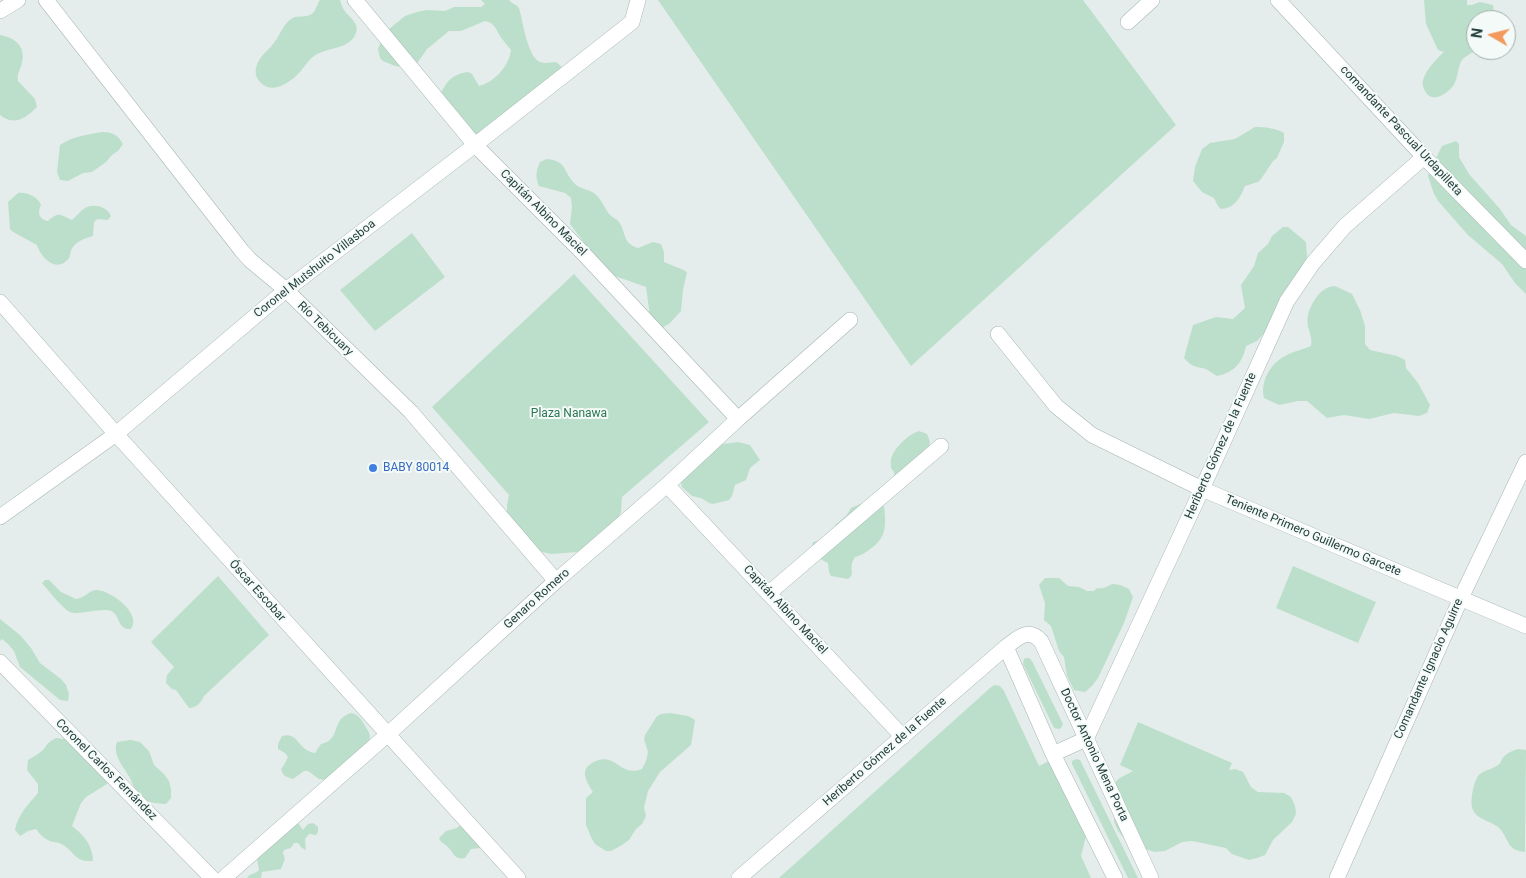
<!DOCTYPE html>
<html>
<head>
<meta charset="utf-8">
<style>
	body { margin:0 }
	#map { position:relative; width:1526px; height:878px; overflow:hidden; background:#e4edeb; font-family:Roboto,sans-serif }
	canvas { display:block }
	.north { position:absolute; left:1466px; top:10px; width:50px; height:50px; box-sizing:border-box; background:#f4faf8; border:1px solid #a0afad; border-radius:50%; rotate:278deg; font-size:14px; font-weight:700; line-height:20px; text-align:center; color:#233f3c }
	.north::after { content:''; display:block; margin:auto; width:18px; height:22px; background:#f3995c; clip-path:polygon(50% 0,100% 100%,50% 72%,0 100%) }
</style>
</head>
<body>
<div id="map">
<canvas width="1526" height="878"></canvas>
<div class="north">N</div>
</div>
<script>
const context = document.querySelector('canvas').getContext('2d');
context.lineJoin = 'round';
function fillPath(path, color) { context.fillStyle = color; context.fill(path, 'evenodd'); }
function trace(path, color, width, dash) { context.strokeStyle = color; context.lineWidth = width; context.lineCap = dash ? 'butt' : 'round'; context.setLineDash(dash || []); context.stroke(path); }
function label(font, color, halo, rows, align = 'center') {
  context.font = font + ' Roboto,sans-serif'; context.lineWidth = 4; context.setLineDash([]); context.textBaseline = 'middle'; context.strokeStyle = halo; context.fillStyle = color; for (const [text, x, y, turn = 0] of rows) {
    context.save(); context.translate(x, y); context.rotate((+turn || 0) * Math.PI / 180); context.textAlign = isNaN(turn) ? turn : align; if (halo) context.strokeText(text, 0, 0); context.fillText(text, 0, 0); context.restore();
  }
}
fillPath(new Path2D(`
	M 320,0 L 340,0 C 341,3 342,7 344,10 C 349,17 360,24 356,33 C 350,50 326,47 314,56 C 307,61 303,70 296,76 C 286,85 271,94 260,82 C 256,78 255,73 256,68 C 259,55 269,51 276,40 C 281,33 283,25 291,19 C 298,14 306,19 313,13 C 316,10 317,4 320,0 Z
	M 481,0 L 509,0 C 512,4 516,4 519,8 C 523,21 527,56 540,62 C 545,64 551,62 556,62 L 562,67 L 562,71 L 529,112 L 522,118 L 474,135 L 439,96 C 447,82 451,74 468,72 L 472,74 L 479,86 C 495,82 509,66 511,50 C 508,46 505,43 502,39 C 496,31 496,23 485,21 L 461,31 L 449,31 L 427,49 L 416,65 L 403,67 L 395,66 L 383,61 L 380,58 L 378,49 L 384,33 L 405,16 L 417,12 L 427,10 L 445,11 L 454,7 L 481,7 L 485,4 Z
	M 658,0 L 1083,0 L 1176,125 L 911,366 Z
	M 1424,0 L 1467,0 L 1467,5 L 1472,5 L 1480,2 L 1493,5 C 1496,16 1485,20 1476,20 C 1476,24 1474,28 1474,31 C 1475,37 1478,44 1474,50 C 1472,54 1465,56 1462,60 C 1457,67 1459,78 1453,86 C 1447,94 1432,104 1425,91 C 1423,88 1422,83 1423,80 C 1426,70 1436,59 1444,52 L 1438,50 L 1426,24 Z
	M 0,35 C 17,38 27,48 21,66 C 19,73 17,73 18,81 L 35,99 L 37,107 C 25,119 14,126 0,115 Z
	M 1255,127 C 1266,127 1275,128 1284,133 L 1284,142 L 1277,158 L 1273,161 L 1261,179 L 1258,182 L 1245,186 C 1240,198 1235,208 1221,209 L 1218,206 L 1214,198 L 1202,192 L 1193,181 L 1195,167 L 1202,149 L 1210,143 L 1235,139 Z
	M 102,132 C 113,132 118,135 123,144 L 118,151 L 112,155 L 106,162 L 92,172 L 83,173 L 68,181 L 60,180 L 57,172 L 60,145 C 73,136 87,135 102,132 Z
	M 1456,141 L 1459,144 L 1459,157 L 1469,174 L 1500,209 L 1511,225 L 1526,236 L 1526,294 L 1515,283 L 1502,264 L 1468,235 L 1439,202 L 1434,194 L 1428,176 L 1429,172 L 1442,146 Z
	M 547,159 C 567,161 563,171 574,183 C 579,189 588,189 594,193 C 602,199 604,208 610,215 C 613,218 617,219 619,222 C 627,234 622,243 638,248 L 653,242 L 661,244 L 664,252 L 664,262 C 672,266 679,267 687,272 L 683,290 L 681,311 L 670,323 L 662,328 L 650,316 L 646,287 L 615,276 L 601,265 L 570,224 L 572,207 L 571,198 L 565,193 L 539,186 C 535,177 536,171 540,162 Z
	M 18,193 C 27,192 38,197 41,205 C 37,212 39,220 48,221 C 59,211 60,215 72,220 C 77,216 80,211 85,208 C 94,203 108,207 111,216 L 108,220 C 90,217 95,222 93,236 C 86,238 77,241 73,247 C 70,250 71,255 69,258 C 57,274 41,258 37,245 L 13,232 L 10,229 L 8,202 Z
	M 1283,227 L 1288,227 L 1306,242 L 1307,256 L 1306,266 L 1269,328 L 1257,341 L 1246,346 C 1243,362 1234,373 1217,376 C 1213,374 1210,371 1206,369 C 1195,366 1193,368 1184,358 L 1193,325 L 1216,317 L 1233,319 L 1245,308 L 1241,285 L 1254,266 L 1258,253 L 1268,244 L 1272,236 Z
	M 412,233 L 445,277 L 375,331 L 340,290 Z
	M 574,274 L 709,422 L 622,497 L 621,512 L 617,521 L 595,538 L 585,548 L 577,552 L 551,554 L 538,551 L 507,513 L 507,505 L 509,495 L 432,407 Z
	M 1335,286 L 1352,294 L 1360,310 L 1365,326 L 1365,344 L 1370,350 L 1397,356 L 1405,360 L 1406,368 L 1418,383 L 1430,405 L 1427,413 L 1419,416 L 1394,413 L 1369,419 L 1344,415 L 1327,418 L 1307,401 L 1298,401 L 1279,405 L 1264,398 C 1260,382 1270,364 1285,356 C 1293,351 1303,350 1311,346 C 1312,339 1311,337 1309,330 C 1305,318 1309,309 1315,299 C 1321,291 1325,287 1335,286 Z
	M 919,431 L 927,434 L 930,442 L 925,468 L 917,477 L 902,483 L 895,481 L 894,472 L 891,468 C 891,464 890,460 892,456 C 896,446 909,434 919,431 Z
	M 738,442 L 750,445 L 760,460 L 750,468 L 746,480 L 735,485 L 732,496 L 729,500 L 713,504 L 709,503 L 701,498 L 692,496 L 682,487 L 681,482 L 716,445 Z
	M 867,501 L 881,503 L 884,506 C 886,523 887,536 873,547 C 866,552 863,555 855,557 C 854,560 852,561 852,564 C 850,570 855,574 848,579 L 831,576 L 829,572 L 828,563 C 820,559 809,553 813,542 L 821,540 L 833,534 L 835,525 L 846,516 L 851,508 Z
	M 1293,566 L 1376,602 L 1358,643 L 1276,608 Z
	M 218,576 L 269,635 L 204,696 C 201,703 196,708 189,708 L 176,690 L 172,689 L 166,683 L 167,675 L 174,667 L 151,642 Z
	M 1045,578 L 1059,578 L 1068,586 L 1079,587 L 1087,591 L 1094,591 L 1097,588 C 1108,589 1105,586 1113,584 C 1119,584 1125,587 1129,589 L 1133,597 L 1124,623 L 1098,678 L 1092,686 L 1085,692 L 1074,690 L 1067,676 L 1064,657 L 1059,651 L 1051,626 L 1044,620 L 1045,603 L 1039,585 Z
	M 45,580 L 49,580 L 61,592 L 76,599 C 85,598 89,590 97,590 C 112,591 142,614 131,629 C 118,630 120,617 113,612 C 105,606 78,616 70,612 C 63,609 48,590 42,583 Z
	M 0,619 L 20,635 L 31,648 L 40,663 L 61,679 L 66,685 L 69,694 L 68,701 L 60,700 L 20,667 L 14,651 L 8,644 L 2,639 L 0,641 Z
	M 1026,658 L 1029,658 L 1032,661 L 1063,724 L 1061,728 L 1059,729 L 1054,728 L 1023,664 L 1024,659 Z
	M 994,685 L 1000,686 L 1004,691 L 1039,766 L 1051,760 L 1087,832 L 1081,856 L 1091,878 L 779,878 L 990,688 Z
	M 351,713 C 358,714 362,720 365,726 C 367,729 370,733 370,737 C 370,750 341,772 331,781 L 319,779 L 308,771 L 304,771 L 293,779 C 286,777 283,776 281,769 L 284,765 L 288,757 L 285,753 L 278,749 L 278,744 L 282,736 C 299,731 297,750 315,753 L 321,744 C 342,740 330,719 351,713 Z
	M 670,713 L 688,716 L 695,720 L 691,745 L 660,772 L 648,791 L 644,808 L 646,816 L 642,824 L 636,829 L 629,840 L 622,845 L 611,851 L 606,851 L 595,844 L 591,837 L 586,825 L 586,798 L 593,792 C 590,787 585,780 585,774 C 584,764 601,757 609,760 C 622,765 626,775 642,769 L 646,761 L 648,752 L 644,739 L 645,735 L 657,716 L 661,714 Z
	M 1138,722 L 1232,763 L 1229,770 L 1235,769 L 1243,772 L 1251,787 L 1258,792 L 1284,793 L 1291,797 L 1295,806 L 1296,814 L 1292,822 L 1273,840 L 1265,855 L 1257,858 L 1249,860 L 1232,854 L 1226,848 L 1192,841 L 1182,842 L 1165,851 L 1155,852 L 1129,844 L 1118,831 L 1114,822 L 1115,805 L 1112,787 L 1118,779 L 1133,771 L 1120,765 Z
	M 56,738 L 72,740 L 108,775 L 107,784 L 86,797 L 81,803 L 72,826 C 84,835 93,846 93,861 C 74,862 76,853 63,845 C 58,841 52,843 48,840 C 43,838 39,833 36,829 L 28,831 L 20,836 L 15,830 C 18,814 28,805 38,793 L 38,784 L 27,770 L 28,760 C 33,757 39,754 43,750 C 48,744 48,742 56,738 Z
	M 131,740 L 140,742 L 149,751 L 154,765 L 164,774 L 169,781 L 171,789 L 171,798 L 166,804 C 158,804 144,802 139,796 C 135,792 133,784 130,778 C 124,767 112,755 117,742 Z
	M 1518,749 L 1526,750 L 1525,852 C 1507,850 1510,842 1501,830 C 1494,821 1478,821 1473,810 C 1469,803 1474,778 1480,774 C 1485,770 1493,769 1498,765 C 1500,764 1501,761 1502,759 C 1506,753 1512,751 1518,749 Z
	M 1076,759 L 1080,760 L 1138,878 L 1128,878 L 1072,764 L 1072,761 Z
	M 298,823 L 303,830 L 308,824 L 313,823 L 318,827 L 318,832 L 316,835 L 309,834 L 305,839 L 306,850 L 302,848 L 298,843 L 294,843 L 291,848 L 284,850 L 283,853 L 285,859 L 281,869 L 262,872 L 261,878 L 247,878 C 250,873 256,874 259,870 L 256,854 L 287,833 Z
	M 459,826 L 461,826 L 481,848 L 471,849 L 465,858 C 455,860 454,854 448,847 C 444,843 441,843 439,838 L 446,831 L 457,828 Z`), '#bcdfcb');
const street = new Path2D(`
	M 46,0 L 242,251 L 250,260 L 286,290 L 411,412 L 556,581
	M 355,0 L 475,145 L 582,252 L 738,419
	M 1278,0 L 1424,157 L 1526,261
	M 0,11 L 18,0
	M 1128,22 L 1152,0
	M 0,302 L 116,434 L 518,878
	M 998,334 L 1056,406 L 1092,435 L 1202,489 L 1526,626
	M 667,485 L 903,737
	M 0,517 L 116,434 L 286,290 L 475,145 L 632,22 L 638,0
	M 769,593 L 941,446
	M 1006,647 L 1053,754 L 1115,878
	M 0,662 L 212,878
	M 1053,754 L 1086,739 L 1202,489 L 1287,301 L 1313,263 L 1345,226 L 1424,157
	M 224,878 L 387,735 L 556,581 L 667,485 L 738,419 L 850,320
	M 739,878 L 1006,647 C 1018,638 1028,627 1041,641 L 1151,878
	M 1337,878 L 1461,598 L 1526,462`);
trace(street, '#a6b5b3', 16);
trace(street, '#fff', 15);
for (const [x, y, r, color] of [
	[373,468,5,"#3f7fe0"]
]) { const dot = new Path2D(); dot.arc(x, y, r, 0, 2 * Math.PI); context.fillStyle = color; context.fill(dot); trace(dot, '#f4faf8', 2); }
label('12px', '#233f3c', '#f4faf8', [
	["comandante Pascual Urdapilleta",1401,131,47],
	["Capitán Albino Maciel",543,213,45],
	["Coronel Mutshuito Villasboa",315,269,-38],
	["Río Tebicuary",325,329,44],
	["Heriberto Gómez de la Fuente",1221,446,-66],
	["Teniente Primero Guillermo Garcete",1313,536,23],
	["Óscar Escobar",257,591,48],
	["Genaro Romero",537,599,-42],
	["Capitán Albino Maciel",785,610,47],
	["Comandante Ignacio Aguirre",1429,669,-66],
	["Heriberto Gómez de la Fuente",885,752,-41],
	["Doctor Antonio Mena Porta",1094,755,65],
	["Coronel Carlos Fernández",106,770,45]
]);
label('12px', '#2c7755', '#f4faf8', [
	["Plaza Nanawa",569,414]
]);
label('12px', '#366cbe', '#f4faf8', [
	["BABY 80014",383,468]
], 'left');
</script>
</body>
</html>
